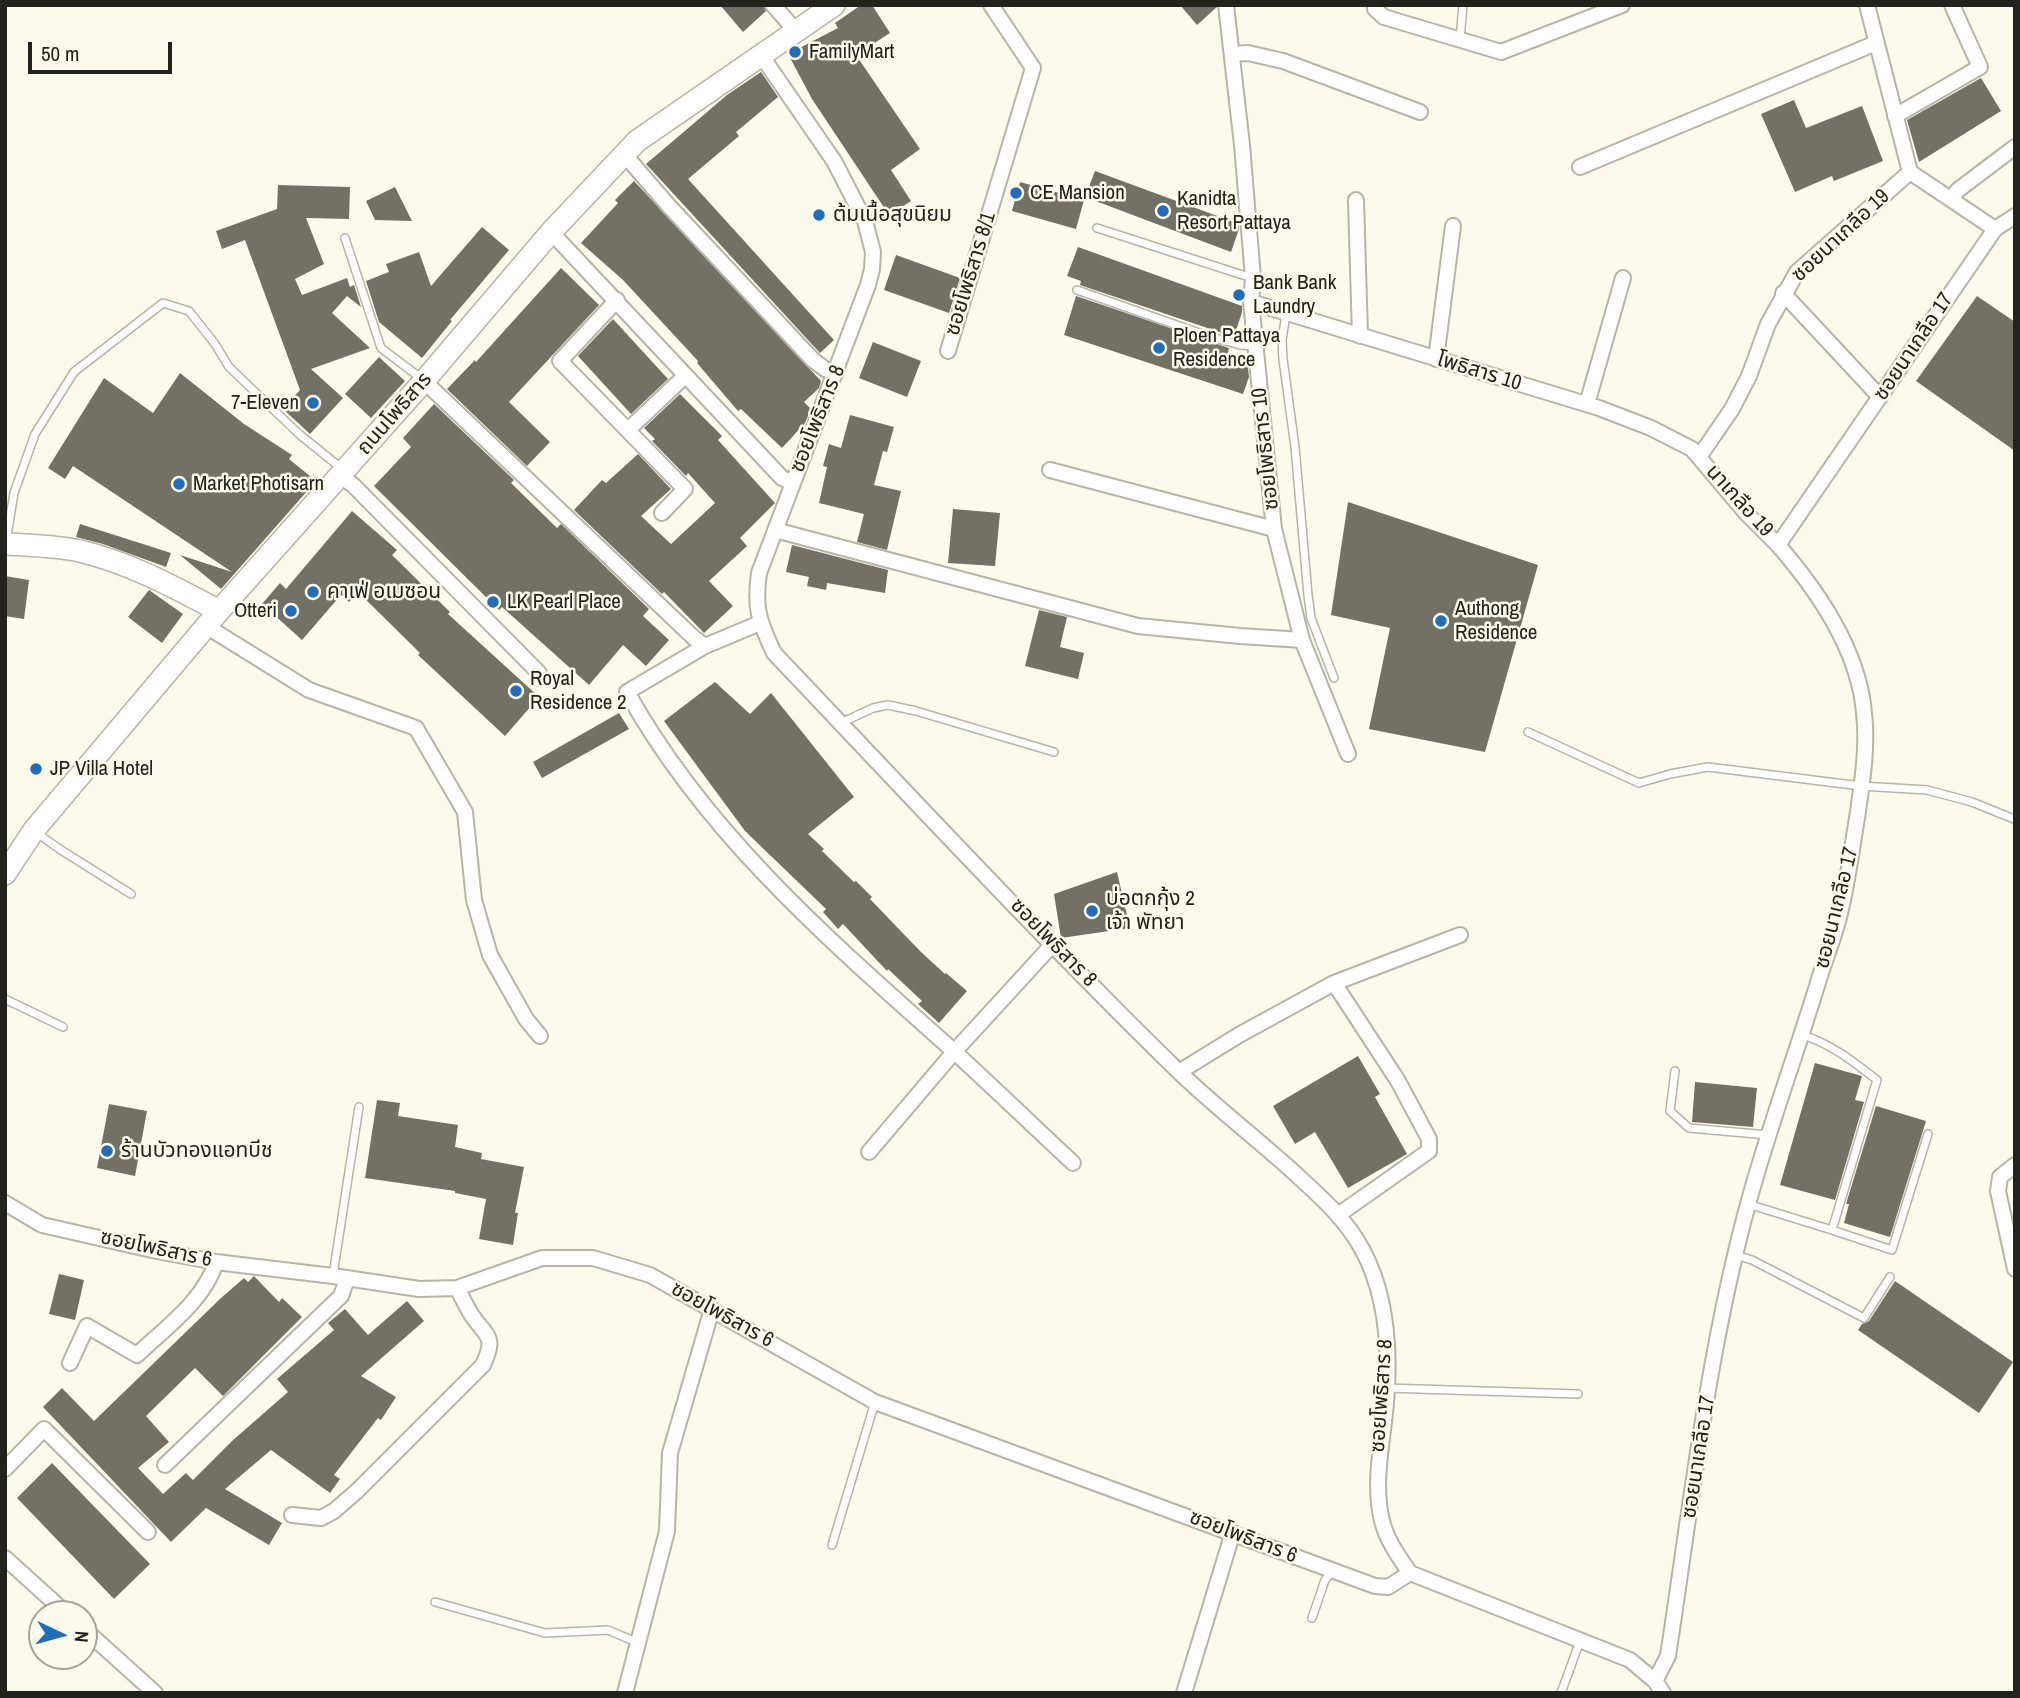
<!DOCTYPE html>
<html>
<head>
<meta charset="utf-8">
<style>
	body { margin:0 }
	#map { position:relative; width:2020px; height:1698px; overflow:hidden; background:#fcfaeb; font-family:"Archivo Narrow",sans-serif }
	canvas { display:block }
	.frame { position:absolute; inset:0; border:7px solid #23231d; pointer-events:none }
	.north { position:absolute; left:28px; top:1600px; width:70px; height:70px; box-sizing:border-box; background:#fcfaeb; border:2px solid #a5a499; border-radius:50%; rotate:95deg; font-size:19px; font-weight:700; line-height:28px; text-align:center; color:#23231d }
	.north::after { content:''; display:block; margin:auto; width:24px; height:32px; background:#1f6dbc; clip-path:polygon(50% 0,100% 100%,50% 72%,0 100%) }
	.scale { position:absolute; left:28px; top:42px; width:144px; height:32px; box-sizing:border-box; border:4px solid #23231d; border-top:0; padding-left:9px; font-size:21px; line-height:24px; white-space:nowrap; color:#23231d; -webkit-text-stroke:5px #fcfaeb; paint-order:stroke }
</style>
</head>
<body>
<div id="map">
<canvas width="2020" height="1698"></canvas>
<div class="frame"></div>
<div class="north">N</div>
<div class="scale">50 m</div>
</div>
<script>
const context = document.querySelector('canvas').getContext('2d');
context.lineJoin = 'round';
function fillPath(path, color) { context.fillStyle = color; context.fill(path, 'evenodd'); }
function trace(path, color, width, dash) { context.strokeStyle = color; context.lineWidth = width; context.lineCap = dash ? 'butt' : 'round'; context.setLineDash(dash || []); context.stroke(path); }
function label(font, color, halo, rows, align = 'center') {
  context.font = font + ' "Archivo Narrow","Noto Sans Thai",sans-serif'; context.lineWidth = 5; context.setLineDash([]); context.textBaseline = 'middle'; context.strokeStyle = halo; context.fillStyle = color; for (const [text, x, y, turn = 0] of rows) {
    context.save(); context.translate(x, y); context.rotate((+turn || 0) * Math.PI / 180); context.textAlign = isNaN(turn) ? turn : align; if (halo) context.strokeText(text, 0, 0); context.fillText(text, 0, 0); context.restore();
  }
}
fillPath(new Path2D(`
	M 720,5 L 764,5 L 766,11 L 743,32 Z
	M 861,5 L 872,5 L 890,33 L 856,55 L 920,149 L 891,170 L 911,201 L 889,215 L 812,99 L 788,54 L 838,28 L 835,23 Z
	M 1180,5 L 1216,5 L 1217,7 L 1197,25 Z
	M 761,72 L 778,97 L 736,132 L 739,136 L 688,179 L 834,340 L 820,353 L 646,164 L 727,95 Z
	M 1981,78 L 2001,111 L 1919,162 L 1907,120 Z
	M 1794,100 L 1806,128 L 1862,106 L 1883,161 L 1834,181 L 1832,176 L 1795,192 L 1761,114 Z
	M 1095,171 L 1239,224 L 1239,229 L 1231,252 L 1085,197 Z
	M 634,181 L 821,381 L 819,388 L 804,402 L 811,409 L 805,423 L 782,448 L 741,409 L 738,411 L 697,363 L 698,361 L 623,280 L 581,243 L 618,203 L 615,200 Z
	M 1020,182 L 1084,200 L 1076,229 L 1012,211 Z
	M 278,185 L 350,187 L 349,219 L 306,218 L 324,264 L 295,279 L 302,295 L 347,278 L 350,287 L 354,285 L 361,307 L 347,296 L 332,313 L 370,348 L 311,369 L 343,398 L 310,434 L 283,409 L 300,390 L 245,240 L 222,249 L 216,231 L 277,209 Z
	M 395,187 L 412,221 L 375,220 L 366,201 Z
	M 482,227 L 509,250 L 450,320 L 452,321 L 422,358 L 379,322 L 366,281 L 389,272 L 386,264 L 419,252 L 431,286 Z
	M 1078,247 L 1242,306 L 1242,312 L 1234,337 L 1080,285 L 1081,281 L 1067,276 Z
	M 896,255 L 960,278 L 949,313 L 884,290 Z
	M 561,268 L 599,305 L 509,402 L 550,442 L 527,466 L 447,389 L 475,360 L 476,362 Z
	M 1076,296 L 1229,348 L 1228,353 L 1247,359 L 1249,377 L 1243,394 L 1064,335 Z
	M 1977,296 L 2015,322 L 2015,451 L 1916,381 Z
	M 613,319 L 668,379 L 631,414 L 578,356 Z
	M 873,342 L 921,361 L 907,397 L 859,378 Z
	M 379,357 L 405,381 L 371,418 L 345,394 Z
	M 180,373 L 244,424 L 292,455 L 289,459 L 316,481 L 221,589 L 180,555 L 232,572 L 73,466 L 65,479 L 48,468 L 104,378 L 153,413 Z
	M 680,394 L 722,436 L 718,440 L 775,503 L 740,538 L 747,546 L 709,581 L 733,606 L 704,633 L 664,592 L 662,594 L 574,510 L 602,480 L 606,483 L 638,454 L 671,489 L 641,516 L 671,544 L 715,503 L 688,473 L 686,476 L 652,441 L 655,439 L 644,428 Z
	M 434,404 L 514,480 L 511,483 L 557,528 L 561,524 L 649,609 L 643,616 L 669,640 L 646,666 L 623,645 L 589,685 L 502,607 L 499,610 L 374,486 L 411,447 L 403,438 Z
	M 850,415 L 894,427 L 887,452 L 883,451 L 874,485 L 901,491 L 887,550 L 857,542 L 864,514 L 819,503 L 827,467 L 823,466 L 829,444 L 841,448 Z
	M 1348,502 L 1538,565 L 1485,752 L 1369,729 L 1390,628 L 1331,615 Z
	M 953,509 L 1000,513 L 995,566 L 948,563 Z
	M 352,511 L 397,550 L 392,555 L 450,612 L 448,614 L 539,697 L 505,736 L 418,655 L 420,653 L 358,592 L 349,602 L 341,595 L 302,640 L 262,604 L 280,583 L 286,589 Z
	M 80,524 L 171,553 L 166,567 L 103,544 L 76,537 Z
	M 792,545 L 888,570 L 885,593 L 827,583 L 826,590 L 807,586 L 809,577 L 786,572 Z
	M 5,576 L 29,580 L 24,619 L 5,616 Z
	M 149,590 L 183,614 L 162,643 L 128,617 Z
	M 1039,610 L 1067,617 L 1060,647 L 1084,653 L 1078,679 L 1025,666 Z
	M 715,682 L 750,714 L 771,693 L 854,797 L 808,834 L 824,849 L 822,851 L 854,882 L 856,881 L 872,897 L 870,899 L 921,952 L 945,974 L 946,973 L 967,991 L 939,1023 L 918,1004 L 922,1001 L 888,969 L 887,971 L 843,924 L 838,929 L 823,912 L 826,909 L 745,831 L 664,721 Z
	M 619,713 L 629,729 L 542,778 L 533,762 Z
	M 1117,872 L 1130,928 L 1061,938 L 1054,894 Z
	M 1358,1056 L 1380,1094 L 1375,1097 L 1407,1154 L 1348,1188 L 1315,1132 L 1295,1144 L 1273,1106 Z
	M 1815,1063 L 1862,1076 L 1855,1100 L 1864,1102 L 1835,1200 L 1780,1185 Z
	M 1695,1082 L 1757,1088 L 1753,1127 L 1692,1122 Z
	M 377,1100 L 400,1103 L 398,1116 L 458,1125 L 455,1147 L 482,1153 L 481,1159 L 524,1167 L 515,1213 L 518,1213 L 513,1245 L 479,1239 L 486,1199 L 455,1193 L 455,1191 L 365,1178 Z
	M 109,1104 L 147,1111 L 135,1176 L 97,1168 Z
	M 1876,1106 L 1926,1121 L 1890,1237 L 1844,1223 L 1849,1204 L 1846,1204 Z
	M 59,1274 L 84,1280 L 75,1320 L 49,1314 Z
	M 254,1276 L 279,1302 L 282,1298 L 302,1317 L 223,1396 L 195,1368 L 146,1416 L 169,1442 L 138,1468 L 163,1494 L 186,1473 L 193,1480 L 232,1441 L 288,1392 L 277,1379 L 334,1330 L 328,1323 L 345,1309 L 368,1335 L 407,1301 L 424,1321 L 361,1376 L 396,1397 L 381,1420 L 378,1418 L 334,1475 L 340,1479 L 330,1493 L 271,1450 L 225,1489 L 282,1523 L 269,1545 L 206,1508 L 171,1542 L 43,1407 L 62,1388 L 94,1421 L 221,1298 L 244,1278 L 248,1282 Z
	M 1895,1281 L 2013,1362 L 1979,1413 L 1858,1330 L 1862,1324 L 1869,1321 Z
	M 52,1463 L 150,1564 L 114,1599 L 17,1498 Z`), '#727164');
const lane = new Path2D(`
	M 1460,39 L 1463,5
	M 1097,228 L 1252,278
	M 345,238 L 381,348 L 422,379
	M 1077,290 L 1205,335 L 1240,345 L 1255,346
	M 1286,314 L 1282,340 L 1283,359 L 1295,447 L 1308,595 L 1311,618 L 1334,678
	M 6,542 L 14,493 L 35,434 L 74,372 L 163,303 L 189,311 L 215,344 L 229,367 L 299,434 L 341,468
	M 841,723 L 873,708 L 888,705 L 916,711 L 1054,752
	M 1528,732 L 1639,783 L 1670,774 L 1708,767 L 1861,786 L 1927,790 L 1972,802 L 2014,819
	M 37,833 L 61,850 L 131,894
	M 5,999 L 63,1027
	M 1675,1071 L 1670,1111 L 1689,1128 L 1768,1135
	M 1748,1204 L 1832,1230 L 1877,1080 C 1854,1062 1830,1043 1802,1035
	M 1832,1230 L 1892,1250 L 1928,1134
	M 1735,1255 L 1752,1260 L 1864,1318 L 1890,1277
	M 333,1275 L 359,1107
	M 1386,1388 L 1578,1394
	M 832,1545 L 875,1402
	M 435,1602 L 545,1633 L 608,1630 L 636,1642
	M 1312,1618 L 1325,1580 L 1332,1571
	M 1561,1693 L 1580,1641`);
const street = new Path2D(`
	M 773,5 L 796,31
	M 1226,5 L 1242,145 L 1253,278 L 1251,302 L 1274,529 L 1302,640 L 1348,754
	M 1375,5 L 1375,9 L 1384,17 L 1501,52 L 1622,5
	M 1232,54 L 1248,53 L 1283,61 L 1420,112
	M 761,55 L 834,161 L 865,221 L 873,252 L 872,269 L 868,285 L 759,573 C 754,608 759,621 774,653 C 907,793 1038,934 1176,1069 C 1215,1107 1260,1141 1300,1178 C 1323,1199 1347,1221 1362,1249 C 1390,1300 1391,1365 1384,1422 C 1380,1456 1374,1487 1382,1521 C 1387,1541 1399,1557 1410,1573 L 1630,1660 L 1655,1681 L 1663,1693
	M 1895,116 L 1980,67 L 1952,5
	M 624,154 L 668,205 L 813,360 L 825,369 L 836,373
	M 1580,167 L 1876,43
	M 1910,172 L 1995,229
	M 1951,199 L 1958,190 L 2015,147
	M 1356,200 L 1360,336
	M 551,232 L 782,478 L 793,483
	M 1783,293 L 1880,397
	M 617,300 L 560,361 L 685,489 L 662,513
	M 1251,302 L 1599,408 L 1651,428 L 1692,449 L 1746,513 L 1778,545
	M 948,351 L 1033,68 L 991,5
	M 1436,359 L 1453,226
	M 424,381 L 694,638 L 705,646
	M 1587,404 L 1623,278
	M 629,429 L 685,376
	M 1699,457 L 1732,409 L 1749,376 L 1768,324 L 1797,272 L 1910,172 L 1867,5
	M 1050,470 L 1274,529
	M 340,476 L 353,485 L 539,673
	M 775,530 L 1138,626 L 1240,636 L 1302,640
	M 760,623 L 705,646 L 627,692 C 706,834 829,940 949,1047 C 991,1085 1031,1124 1073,1163
	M 206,626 L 309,690 L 416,728 L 465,812 L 474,900 L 490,955 L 526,1019 L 540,1036
	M 1334,983 L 1398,1081 L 1429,1139 L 1429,1151 L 1338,1215
	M 1179,1072 L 1239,1035 L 1334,983 L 1460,935
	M 869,1152 L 954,1052 L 1053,944
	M 2015,1165 L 2000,1177 L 1998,1191 L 2015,1269
	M 5,1203 L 42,1225 L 152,1250 L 216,1262 L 333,1276 L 419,1289 L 457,1288 L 542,1258 L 593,1258 L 650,1275 L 875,1402 L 1375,1586 L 1388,1587 L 1410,1573
	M 70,1363 L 87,1326 L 137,1355 C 165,1328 204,1301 216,1262
	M 165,1465 L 341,1296 L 347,1279
	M 5,1469 L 44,1429 L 148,1532
	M 292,1515 L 321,1518 L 334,1511 L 357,1491 L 483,1365 C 497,1335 486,1337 471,1314 C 466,1306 462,1297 457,1288
	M 5,1558 L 67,1614
	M 84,1629 L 155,1693
	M 1655,1681 L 1668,1656 C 1691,1505 1708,1351 1748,1204 C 1769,1127 1797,1052 1820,976 C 1827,954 1836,932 1841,909 C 1848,879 1852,848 1857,818 C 1862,783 1868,748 1864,713 C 1859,651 1818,591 1778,545 L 1995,229 L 2015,216
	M 625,1693 L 667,1531 L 670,1453 L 712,1309
	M 1184,1693 L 1233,1532`);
const secondary = new Path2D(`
	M 5,544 C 30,545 56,546 80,551 C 130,563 174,587 219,611
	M 5,874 L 34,830 L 219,611 L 424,381 L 551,232 L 637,141 L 834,5`);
trace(lane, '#b6b5a6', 10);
trace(street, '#b6b5a6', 18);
trace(secondary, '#b6b5a6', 24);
trace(lane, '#fff', 7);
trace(street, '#fff', 14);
trace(secondary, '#fff', 21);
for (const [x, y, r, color] of [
	[795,52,7,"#1f6dbc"],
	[1016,193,7,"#1f6dbc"],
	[1163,211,7,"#1f6dbc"],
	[819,215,7,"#1f6dbc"],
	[1239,295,7,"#1f6dbc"],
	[1159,348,7,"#1f6dbc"],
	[313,403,7,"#1f6dbc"],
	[179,484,7,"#1f6dbc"],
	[313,592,7,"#1f6dbc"],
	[493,602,7,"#1f6dbc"],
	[291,611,7,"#1f6dbc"],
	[1441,621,7,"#1f6dbc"],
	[516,691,7,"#1f6dbc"],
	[36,769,7,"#1f6dbc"],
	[1092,911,7,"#1f6dbc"],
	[107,1151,7,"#1f6dbc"]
]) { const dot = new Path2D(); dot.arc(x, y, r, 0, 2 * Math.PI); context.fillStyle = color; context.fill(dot); trace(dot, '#fcfaeb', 2.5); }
label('21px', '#23231d', '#fcfaeb', [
	["FamilyMart",809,52],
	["CE Mansion",1030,193],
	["Kanidta",1177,199],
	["Resort Pattaya",1177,223],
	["ต้มเนื้อสุขนิยม",833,215],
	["Bank Bank",1253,283],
	["Laundry",1253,307],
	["Ploen Pattaya",1173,336],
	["Residence",1173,360],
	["7-Eleven",299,403,"right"],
	["Market Photisarn",193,484],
	["คาเฟ่ อเมซอน",327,592],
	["LK Pearl Place",507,602],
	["Authong",1455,609],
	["Residence",1455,633],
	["Otteri",277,611,"right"],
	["Royal",530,679],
	["Residence 2",530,703],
	["JP Villa Hotel",50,769],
	["บ่อตกกุ้ง 2",1106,899],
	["เจ้า พัทยา",1106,923],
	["ร้านบัวทองแอทบีช",121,1151]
], 'left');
label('21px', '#23231d', '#fcfaeb', [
	["ซอยนาเกลือ 19",1841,236,-43],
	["ซอยโพธิสาร 8/1",971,274,-73],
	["ซอยนาเกลือ 17",1914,347,-56],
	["โพธิสาร 10",1479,372,17],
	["ถนนโพธิสาร",395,414,-49],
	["ซอยโพธิสาร 8",818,419,-68],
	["ซอยโพธิสาร 10",1266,449,-96],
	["นาเกลือ 19",1739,501,48],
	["ซอยนาเกลือ 17",1837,908,-76],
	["ซอยโพธิสาร 8",1053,943,46],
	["ซอยโพธิสาร 6",156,1249,12],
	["ซอยโพธิสาร 6",722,1315,29],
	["ซอยโพธิสาร 8",1382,1396,-86],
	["ซอยนาเกลือ 17",1699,1457,-81],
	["ซอยโพธิสาร 6",1243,1537,21]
]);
</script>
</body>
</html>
